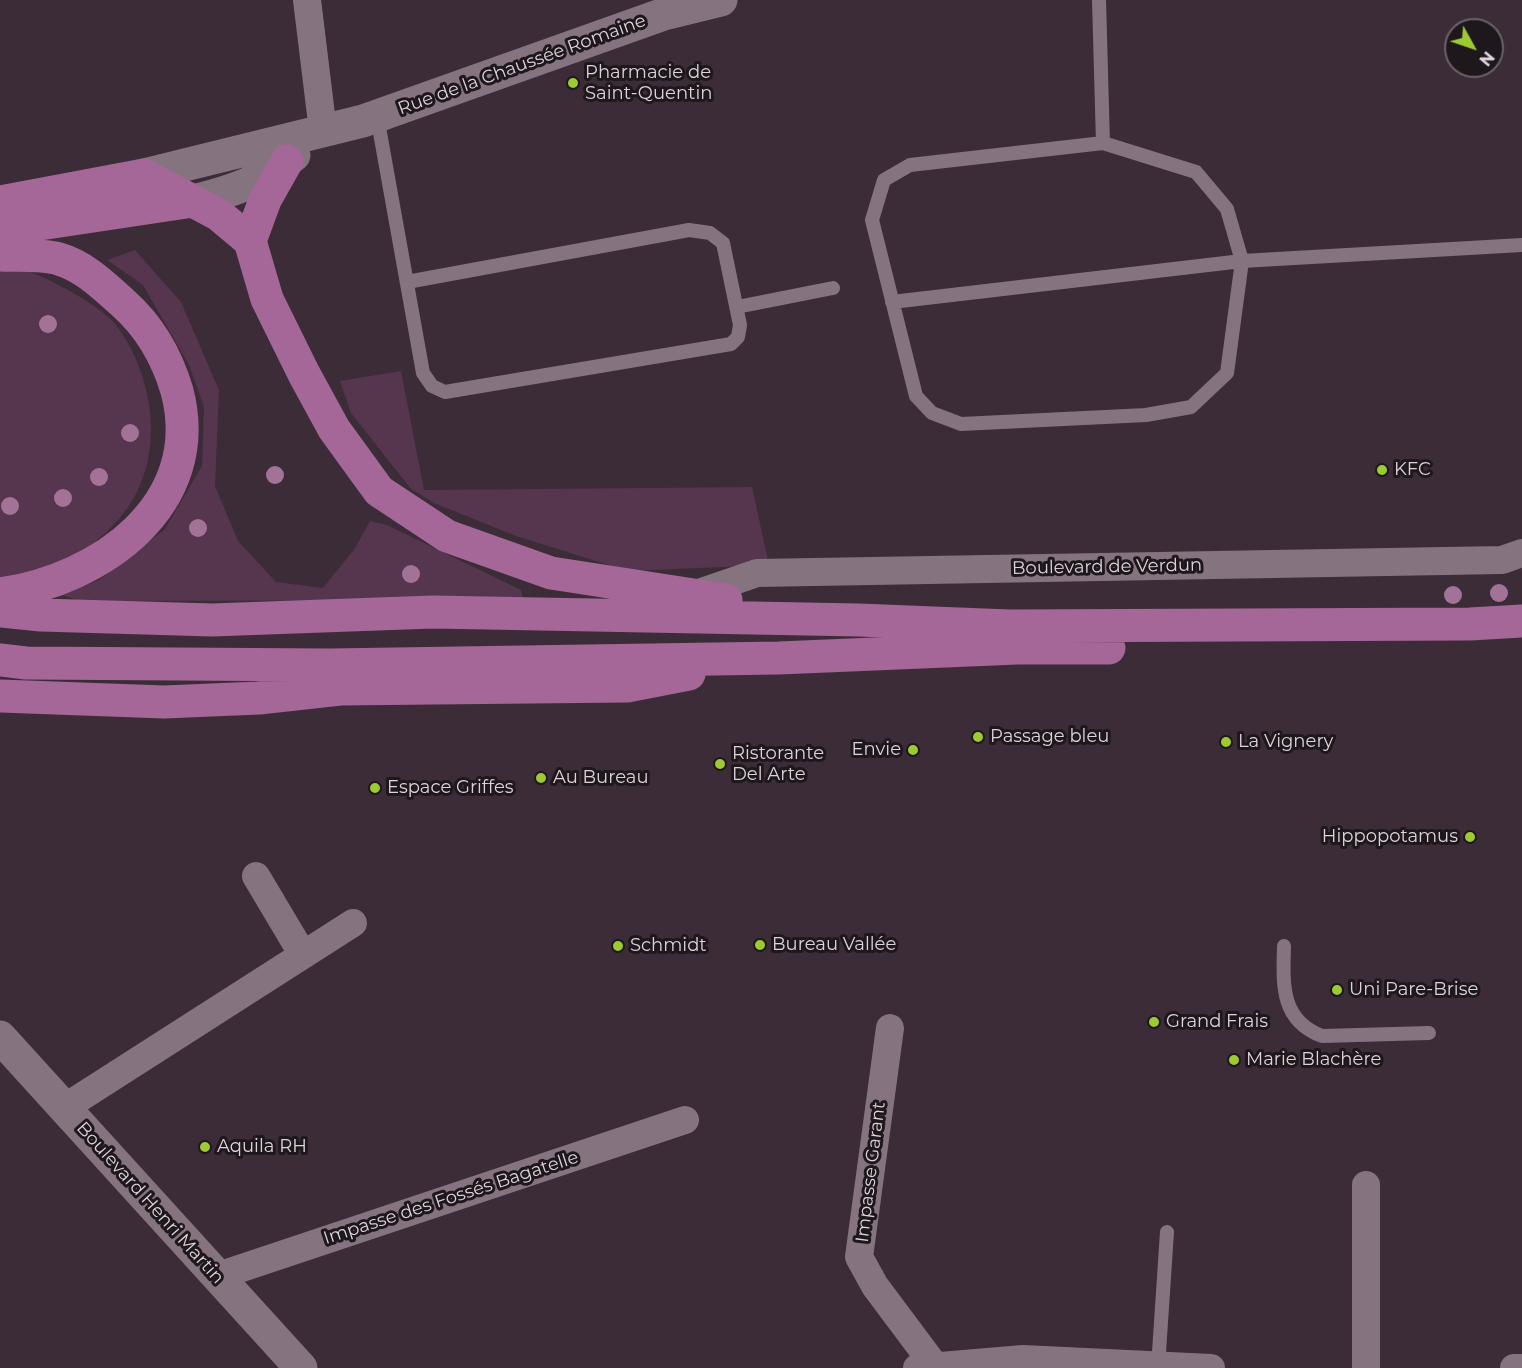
<!DOCTYPE html>
<html>
<head>
<meta charset="utf-8">
<style>
	body { margin:0 }
	#map { position:relative; width:1522px; height:1368px; overflow:hidden; background:#3b2c37; font-family:Montserrat,sans-serif }
	canvas { display:block }
	.north { position:absolute; left:1444px; top:18px; width:60px; height:60px; box-sizing:border-box; background:#1e171c; border:2px solid #6a6268; border-radius:50%; rotate:130deg; font-size:16px; font-weight:700; line-height:24px; text-align:center; color:#ddd3da }
	.north::after { content:''; display:block; margin:auto; width:21px; height:27px; background:#9cca31; clip-path:polygon(50% 0,100% 100%,50% 72%,0 100%) }
</style>
</head>
<body>
<div id="map">
<canvas width="1522" height="1368"></canvas>
<div class="north">N</div>
</div>
<script>
const context = document.querySelector('canvas').getContext('2d');
context.lineJoin = 'round';
function fillPath(path, color) { context.fillStyle = color; context.fill(path, 'evenodd'); }
function trace(path, color, width, dash) { context.strokeStyle = color; context.lineWidth = width; context.lineCap = dash ? 'butt' : 'round'; context.setLineDash(dash || []); context.stroke(path); }
function label(font, color, halo, rows, align = 'center') {
  context.font = font + ' Montserrat,sans-serif'; context.lineWidth = 6; context.setLineDash([]); context.textBaseline = 'middle'; context.strokeStyle = halo; context.fillStyle = color; for (const [text, x, y, turn = 0] of rows) {
    context.save(); context.translate(x, y); context.rotate((+turn || 0) * Math.PI / 180); context.textAlign = isNaN(turn) ? turn : align; if (halo) context.strokeText(text, 0, 0); context.fillText(text, 0, 0); context.restore();
  }
}
fillPath(new Path2D(`
	M 135,250 L 181,302 L 219,390 L 215,486 L 238,541 L 276,582 L 323,588 L 355,548 L 370,521 L 387,525 L 521,590 L 523,600 L 80,601 L 62,595 L 99,580 L 165,529 L 202,466 L 204,407 L 189,365 L 143,285 L 107,260 Z
	M 0,266 C 9,267 19,268 27,271 C 49,278 103,307 116,325 C 157,380 167,464 119,519 C 86,557 47,570 0,581 Z
	M 401,371 L 424,490 L 752,487 L 769,565 L 628,571 L 516,536 L 434,503 L 411,489 L 351,413 L 340,381 Z`), '#56354e');
trace(new Path2D(`
	M 1099,0 L 1103,143
	M 377,116 L 423,373 L 432,386 L 445,392 L 731,344 L 738,337 L 740,325 L 723,243 L 710,233 L 689,230 L 407,282
	M 1103,143 L 1196,172 L 1227,209 L 1242,261 L 1227,373 L 1191,407 L 1146,415 L 961,424 L 932,413 L 916,396 L 872,220 L 884,180 L 910,165 Z
	M 892,302 L 1242,261 L 1522,245
	M 737,307 L 833,288
	M 1284,946 C 1283,984 1280,1020 1322,1036 L 1429,1033
	M 1158,1367 L 1167,1232`), '#857380', 14);
trace(new Path2D(`
	M 307,0 L 323,131
	M 693,595 L 757,573 L 1502,560 L 1522,553
	M 256,876 L 303,955
	M 890,1028 L 859,1257 L 875,1286 L 934,1365
	M 64,1108 L 353,923
	M 218,1276 L 685,1120
	M 917,1368 L 1023,1359 L 1211,1368
	M 1366,1368 L 1366,1185
	M 1514,1368 L 1522,1368`), '#857380', 28);
trace(new Path2D(`
	M 144,175 L 363,121 L 664,14 L 721,0
	M 193,201 C 230,192 264,181 294,155
	M 0,1037 L 301,1368`), '#857380', 33);
trace(new Path2D(`
	M 0,202 L 144,175 L 219,215 L 250,241 L 267,299 L 304,374 L 334,429 L 379,491 L 447,536 L 551,573 L 726,600
	M 0,230 L 193,201
	M 250,241 L 265,200 L 287,161
	M 0,255 C 19,256 41,254 59,259 C 84,266 105,287 123,303 C 150,327 167,357 177,391 C 207,505 100,580 0,594
	M 0,611 L 41,615 L 212,620 L 433,612 L 859,620 L 1009,626 L 1470,624 L 1522,621
	M 0,660 L 26,663 L 330,665 L 779,658 L 1017,648 L 1109,648
	M 0,696 L 164,702 L 259,698 L 340,689 L 627,686 L 689,674`), '#a56698', 33);
context.fillStyle = '#a37297';
for (const [x, y] of [
	[48,324],
	[130,433],
	[275,475],
	[99,477],
	[63,498],
	[10,506],
	[198,528],
	[411,574],
	[1499,593],
	[1453,595]
]) { context.beginPath(); context.arc(x, y, 9, 0, 2 * Math.PI); context.fill(); }
for (const [x, y, r, color] of [
	[573,83,6,"#9cca31"],
	[1382,470,6,"#9cca31"],
	[978,737,6,"#9cca31"],
	[1226,742,6,"#9cca31"],
	[913,750,6,"#9cca31"],
	[720,764,6,"#9cca31"],
	[541,778,6,"#9cca31"],
	[375,788,6,"#9cca31"],
	[1470,837,6,"#9cca31"],
	[760,945,6,"#9cca31"],
	[618,946,6,"#9cca31"],
	[1337,990,6,"#9cca31"],
	[1154,1022,6,"#9cca31"],
	[1234,1060,6,"#9cca31"],
	[205,1147,6,"#9cca31"]
]) { const dot = new Path2D(); dot.arc(x, y, r, 0, 2 * Math.PI); context.fillStyle = color; context.fill(dot); trace(dot, '#1e171c', 2); }
label('18px', '#ddd3da', '#1e171c', [
	["Rue de la Chaussée Romaine",522,65,-20],
	["Boulevard de Verdun",1107,567,-1],
	["Impasse Garant",871,1172,-83],
	["Impasse des Fossés Bagatelle",451,1198,-18],
	["Boulevard Henri Martin",150,1203,48]
]);
label('18px', '#ddd3da', '#1e171c', [
	["Pharmacie de",585,73],
	["Saint-Quentin",585,94],
	["KFC",1394,470],
	["Passage bleu",990,737],
	["La Vignery",1238,742],
	["Envie",901,750,"right"],
	["Ristorante",732,754],
	["Del Arte",732,775],
	["Au Bureau",553,778],
	["Espace Griffes",387,788],
	["Hippopotamus",1458,837,"right"],
	["Bureau Vallée",772,945],
	["Schmidt",630,946],
	["Uni Pare-Brise",1349,990],
	["Grand Frais",1166,1022],
	["Marie Blachère",1246,1060],
	["Aquila RH",217,1147]
], 'left');
</script>
</body>
</html>
